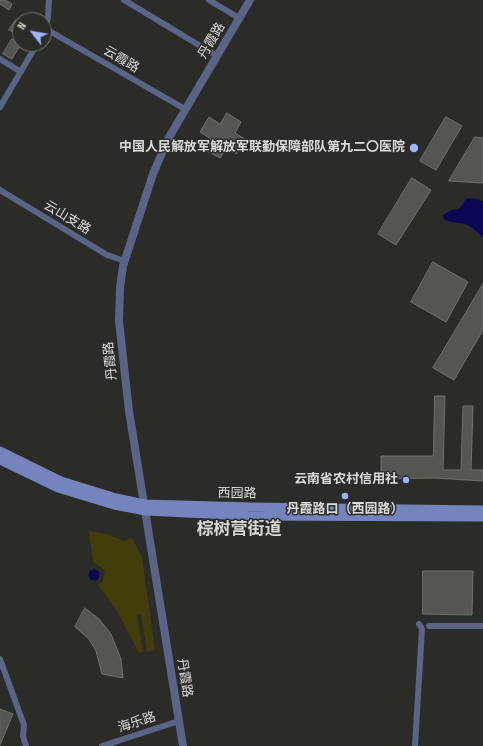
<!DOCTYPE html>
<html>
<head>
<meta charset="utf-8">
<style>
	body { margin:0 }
	#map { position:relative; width:483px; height:746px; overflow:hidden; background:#2b2b28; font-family:"Sofia Sans Condensed",sans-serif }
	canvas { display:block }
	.north { position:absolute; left:12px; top:12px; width:40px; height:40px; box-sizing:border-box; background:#2b2b28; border:1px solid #72726f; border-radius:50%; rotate:301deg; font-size:11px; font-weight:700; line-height:16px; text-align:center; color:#dcdcda }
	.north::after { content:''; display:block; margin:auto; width:14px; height:18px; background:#9eb3fd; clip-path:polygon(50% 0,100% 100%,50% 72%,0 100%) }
</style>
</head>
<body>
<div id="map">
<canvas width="483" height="746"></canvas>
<div class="north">N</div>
</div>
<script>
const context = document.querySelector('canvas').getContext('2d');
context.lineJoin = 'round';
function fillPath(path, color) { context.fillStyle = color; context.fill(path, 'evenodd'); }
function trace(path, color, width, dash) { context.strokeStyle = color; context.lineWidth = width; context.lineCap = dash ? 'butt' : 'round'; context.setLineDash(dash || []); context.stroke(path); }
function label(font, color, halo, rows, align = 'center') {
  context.font = font + ' "Sofia Sans Condensed","Noto Sans SC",sans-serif'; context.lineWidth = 3; context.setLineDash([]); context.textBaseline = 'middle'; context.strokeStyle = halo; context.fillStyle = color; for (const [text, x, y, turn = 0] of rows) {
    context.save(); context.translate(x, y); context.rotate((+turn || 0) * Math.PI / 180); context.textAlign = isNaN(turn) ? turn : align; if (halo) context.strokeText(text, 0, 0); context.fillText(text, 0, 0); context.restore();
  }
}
fillPath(new Path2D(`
	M 89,531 L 107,534 L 124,541 L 132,538 L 142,557 L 155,650 L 147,652 L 141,614 L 137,615 L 143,652 L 139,653 L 116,609 L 98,585 L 103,581 L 105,570 L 93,562 Z`), '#413e0c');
fillPath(new Path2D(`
	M 472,198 L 483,201 L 483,238 C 479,233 471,226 465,224 C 458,222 451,224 444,219 L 443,215 L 452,210 L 459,209 L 466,199 Z
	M88.5 575a5.5 5.5 0 1 1 11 0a5.5 5.5 0 1 1-11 0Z`), '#0b0753');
const building = new Path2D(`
	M 0,0 L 5,0 L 12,4 L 9,10 L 0,4 Z
	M 16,20 L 20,23 L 20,37 L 9,30 Z
	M 12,39 L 21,44 L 12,59 L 3,54 Z
	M 227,113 L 241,122 L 235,133 L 245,139 L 236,154 L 226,148 L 220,158 L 205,150 L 211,139 L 200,132 L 209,117 L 220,124 Z
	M 446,117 L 462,126 L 436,170 L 420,161 Z
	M 475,137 L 483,138 L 483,183 L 449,181 Z
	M 412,178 L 431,190 L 396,245 L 378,234 Z
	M 433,262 L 468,282 L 446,322 L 411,302 Z
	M 483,284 L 483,330 L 454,380 L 433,368 Z
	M 435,396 L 445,396 L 443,470 L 461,470 L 463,406 L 473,406 L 471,470 L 483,470 L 483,481 L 435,478 L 381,479 L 381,456 L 433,456 Z
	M 423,571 L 473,571 L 472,615 L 423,614 Z
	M 85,608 L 99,619 L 111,634 L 121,659 L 123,678 L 102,674 L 96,651 L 89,639 L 75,627 Z
	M 0,709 L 13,714 L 0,745 Z`);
fillPath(building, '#555551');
trace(building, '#71716e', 1);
trace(new Path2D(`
	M 124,0 L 217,56
	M 209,0 L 239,18
	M 46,29 L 185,109
	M 44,33 L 48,17 L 49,0
	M 0,59 L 21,72
	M 0,107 L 37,44
	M 0,190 L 107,255 L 125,261
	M 429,626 L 483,626
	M 0,659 L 24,725 L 23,736 L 26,746
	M 102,746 L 179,721
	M 415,746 L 422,629 L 419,624`), '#5a6487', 6);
trace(new Path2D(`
	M 183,746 L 129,411 L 119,321 L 120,288 L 123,266 L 153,174 L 168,139 L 250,0`), '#5a6487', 8);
trace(new Path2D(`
	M 0,451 L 61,481 L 116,498 L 145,504 L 251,507 L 483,510
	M 0,460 L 58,488 L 114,505 L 146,511 L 248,516 L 483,517`), '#7484bc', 9);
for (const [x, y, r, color] of [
	[414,148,5,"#9eb3fd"],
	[406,480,4,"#9eb3fd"],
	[345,496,4,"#9eb3fd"]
]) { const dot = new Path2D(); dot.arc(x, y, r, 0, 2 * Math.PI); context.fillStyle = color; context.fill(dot); trace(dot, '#2b2b28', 1.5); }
label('13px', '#dcdcda', '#2b2b28', [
	["丹霞路",212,41,-59],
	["云霞路",121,60,30],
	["云山支路",67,218,31],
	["丹霞路",111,361,-96],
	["西园路",237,494,1],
	["丹霞路",184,678,81],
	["海乐路",137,723,-18]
]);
label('bold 13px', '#dcdcda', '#2b2b28', [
	["中国人民解放军解放军联勤保障部队第九二〇医院",405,148],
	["云南省农村信用社",398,480],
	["丹霞路口（西园路）",345,510,"center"]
], 'right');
label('bold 17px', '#d9d9d5', '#2b2b28', [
	["棕树营街道",239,530]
]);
</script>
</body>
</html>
